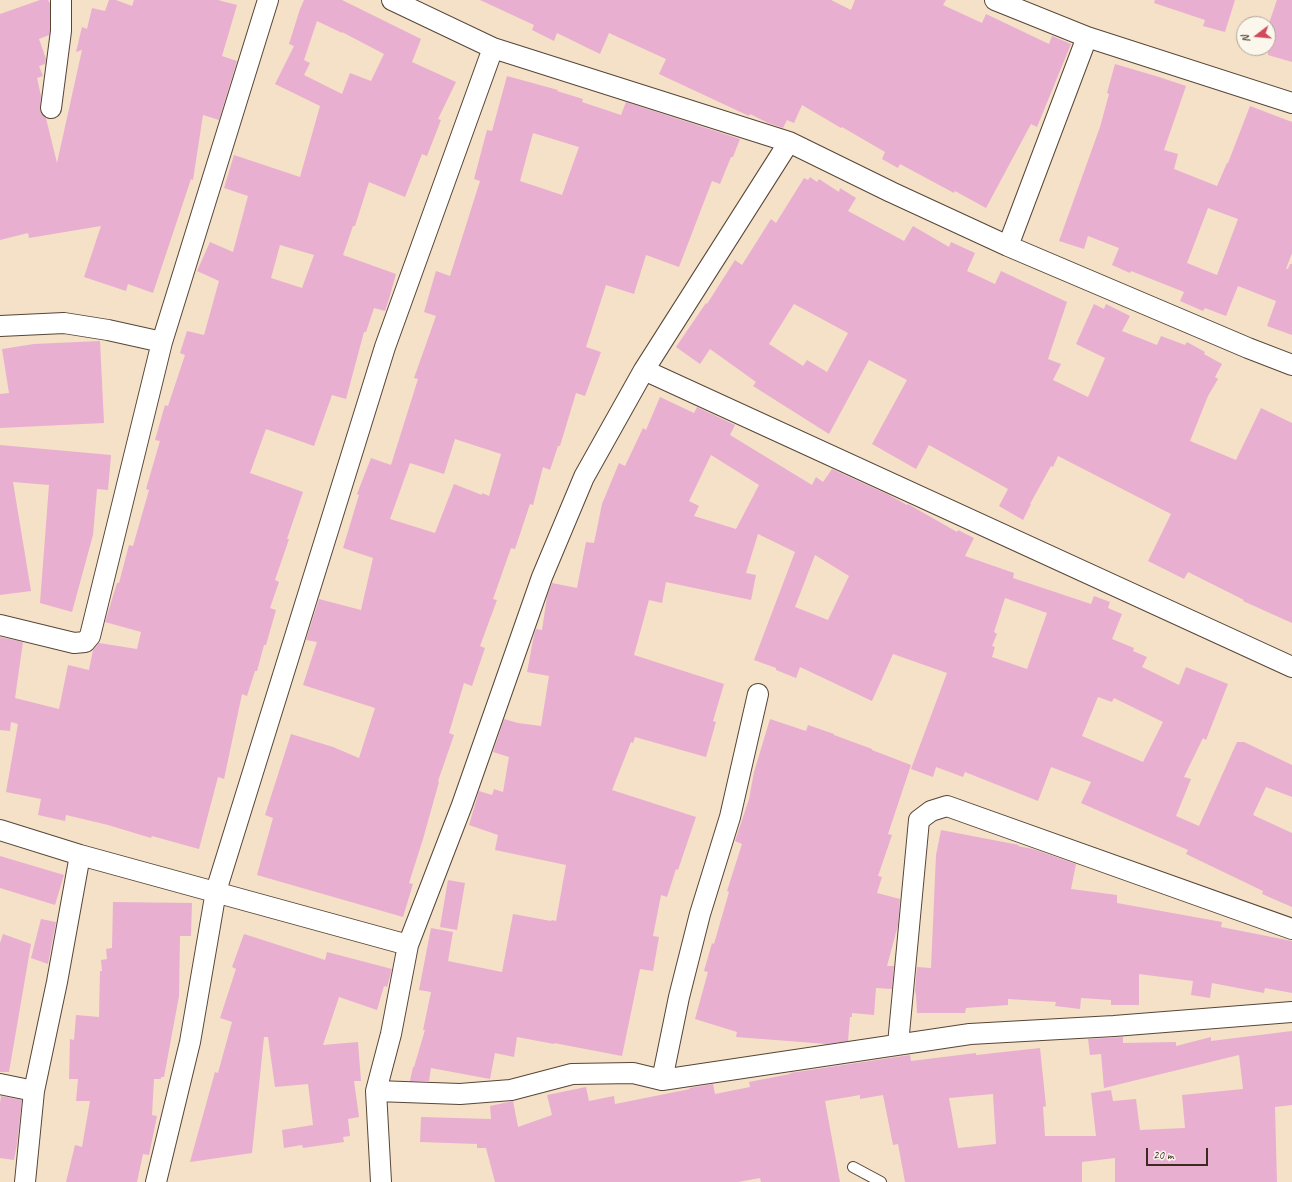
<!DOCTYPE html>
<html>
<head>
<meta charset="utf-8">
<style>
	body { margin:0 }
	#map { position:relative; width:1292px; height:1182px; overflow:hidden; background:#f4e1c7; font-family:Caveat,sans-serif }
	canvas { display:block }
	.north { position:absolute; left:1236px; top:16px; width:40px; height:40px; box-sizing:border-box; background:#fbf7ec; border:1px solid #aea59a; border-radius:50%; rotate:254deg; font-size:11px; font-weight:700; line-height:16px; text-align:center; color:#3b2a1e }
	.north::after { content:''; display:block; margin:auto; width:14px; height:18px; background:#d1495b; clip-path:polygon(50% 0,100% 100%,50% 72%,0 100%) }
	.scale { position:absolute; left:1146px; top:1148px; width:62px; height:18px; box-sizing:border-box; border:2px solid #3b2a1e; border-top:0; padding-left:5px; font-size:12px; line-height:14px; white-space:nowrap; color:#3b2a1e; -webkit-text-stroke:3px #fbf7ec; paint-order:stroke }
</style>
</head>
<body>
<div id="map">
<canvas width="1292" height="1182"></canvas>
<div class="north">N</div>
<div class="scale">20 m</div>
</div>
<script>
const context = document.querySelector('canvas').getContext('2d');
context.lineJoin = 'round';
function fillPath(path, color) { context.fillStyle = color; context.fill(path, 'evenodd'); }
function trace(path, color, width, dash) { context.strokeStyle = color; context.lineWidth = width; context.lineCap = dash ? 'butt' : 'round'; context.setLineDash(dash || []); context.stroke(path); }
fillPath(new Path2D(`
	M 40,0 L 48,0 L 50,3 L 50,30 L 49,35 L 39,39 L 46,59 L 45,64 L 39,66 L 43,76 L 37,78 L 41,96 L 40,112 L 46,118 L 57,163 L 82,50 L 76,52 L 82,27 L 87,29 L 92,8 L 105,11 L 109,0 L 116,0 L 132,6 L 134,0 L 218,0 L 237,5 L 222,56 L 237,61 L 219,120 L 203,115 L 193,180 L 191,179 L 153,293 L 128,284 L 126,291 L 84,277 L 101,226 L 29,238 L 28,233 L 0,240 L 0,14 Z
	M 304,0 L 342,0 L 421,39 L 412,62 L 456,82 L 438,119 L 441,120 L 427,156 L 422,154 L 405,197 L 369,182 L 355,226 L 353,226 L 343,255 L 396,274 L 389,299 L 385,311 L 374,308 L 366,332 L 364,332 L 346,399 L 332,395 L 314,446 L 266,429 L 250,473 L 303,492 L 287,539 L 289,539 L 275,580 L 279,582 L 270,608 L 276,610 L 266,645 L 264,645 L 257,671 L 255,671 L 247,696 L 242,694 L 224,779 L 218,777 L 199,849 L 152,836 L 151,838 L 108,825 L 66,815 L 65,821 L 38,815 L 41,799 L 6,792 L 18,724 L 11,722 L 10,731 L 0,730 L 0,637 L 23,642 L 15,698 L 59,709 L 68,665 L 89,670 L 93,650 L 99,643 L 137,649 L 141,632 L 105,622 L 117,583 L 119,583 L 129,545 L 133,546 L 149,490 L 146,489 L 160,441 L 155,440 L 165,405 L 168,406 L 185,355 L 180,353 L 187,331 L 204,335 L 219,281 L 197,271 L 210,242 L 233,252 L 248,196 L 224,188 L 234,155 L 300,177 L 320,106 L 275,84 L 294,46 L 289,44 L 300,9 ZM 317,21 L 342,33 L 342,32 L 384,54 L 371,81 L 350,73 L 342,94 L 304,75 L 310,63 L 304,60 ZM 280,245 L 314,255 L 302,288 L 271,278 Z
	M 480,0 L 831,0 L 851,10 L 855,0 L 946,0 L 943,5 L 982,23 L 986,14 L 1049,44 L 1052,36 L 1071,44 L 1037,127 L 1031,124 L 986,208 L 955,191 L 954,193 L 900,164 L 898,168 L 882,159 L 885,152 L 842,127 L 841,128 L 802,105 L 794,123 L 787,120 L 783,128 L 768,123 L 750,114 L 749,116 L 659,74 L 666,59 L 609,33 L 600,54 L 557,33 L 554,41 L 532,30 L 534,25 Z
	M 1155,0 L 1235,0 L 1225,32 L 1203,26 L 1205,20 L 1154,3 Z
	M 1277,0 L 1292,0 L 1292,62 L 1268,55 L 1268,26 Z
	M 1115,64 L 1159,77 L 1186,86 L 1164,150 L 1178,154 L 1174,169 L 1217,186 L 1227,163 L 1228,163 L 1250,106 L 1292,122 L 1292,253 L 1286,269 L 1288,269 L 1290,264 L 1292,264 L 1292,335 L 1267,326 L 1276,301 L 1238,286 L 1226,316 L 1205,308 L 1203,311 L 1180,301 L 1184,292 L 1131,271 L 1130,273 L 1112,265 L 1119,248 L 1088,236 L 1084,249 L 1059,241 L 1100,127 L 1109,94 L 1107,93 ZM 1208,208 L 1238,219 L 1217,275 L 1187,263 Z
	M 507,76 L 558,90 L 557,91 L 583,99 L 582,102 L 621,115 L 626,102 L 740,139 L 733,157 L 731,157 L 720,184 L 712,181 L 679,267 L 646,255 L 634,294 L 606,285 L 586,347 L 601,352 L 585,396 L 576,393 L 560,446 L 558,446 L 550,470 L 543,467 L 533,505 L 530,504 L 515,549 L 511,548 L 493,599 L 497,600 L 480,646 L 485,648 L 472,686 L 464,683 L 449,733 L 454,735 L 438,781 L 439,782 L 423,839 L 409,883 L 413,884 L 403,917 L 257,875 L 273,818 L 265,815 L 291,734 L 333,747 L 359,758 L 375,708 L 303,685 L 317,642 L 306,640 L 319,599 L 361,610 L 373,558 L 343,548 L 359,495 L 357,494 L 371,458 L 391,465 L 418,379 L 414,378 L 436,316 L 424,312 L 436,271 L 450,276 L 480,181 L 474,179 L 487,130 L 492,131 ZM 533,133 L 579,147 L 562,195 L 520,181 ZM 455,439 L 501,454 L 489,496 L 482,493 L 482,495 L 454,484 L 435,533 L 390,519 L 410,463 L 444,474 Z
	M 810,177 L 817,182 L 819,179 L 839,192 L 840,188 L 856,198 L 848,211 L 904,241 L 913,226 L 949,247 L 951,242 L 975,253 L 967,271 L 995,284 L 1001,271 L 1067,302 L 1048,359 L 1061,364 L 1053,380 L 1088,397 L 1105,358 L 1076,344 L 1094,304 L 1104,309 L 1106,304 L 1130,316 L 1122,331 L 1157,345 L 1161,336 L 1185,345 L 1187,342 L 1205,352 L 1204,354 L 1222,364 L 1215,377 L 1218,379 L 1208,396 L 1190,441 L 1236,460 L 1261,408 L 1292,423 L 1292,623 L 1243,601 L 1244,600 L 1188,572 L 1184,579 L 1148,561 L 1171,514 L 1058,456 L 1053,467 L 1051,466 L 1030,504 L 1031,504 L 1023,520 L 999,506 L 1008,489 L 929,445 L 916,469 L 872,444 L 907,380 L 869,360 L 829,434 L 753,386 L 756,382 L 710,349 L 700,364 L 676,347 L 706,303 L 707,304 L 735,260 L 742,265 L 771,219 L 776,223 L 804,178 L 808,180 ZM 794,304 L 848,333 L 827,372 L 807,360 L 803,366 L 769,344 Z
	M 100,341 L 104,423 L 0,428 L 0,394 L 9,393 L 2,349 L 34,344 Z
	M 660,397 L 694,413 L 697,407 L 735,425 L 730,435 L 812,485 L 816,477 L 823,482 L 832,469 L 889,495 L 907,505 L 908,504 L 957,532 L 958,530 L 974,538 L 965,556 L 1014,573 L 1013,578 L 1091,604 L 1094,596 L 1110,602 L 1108,608 L 1122,614 L 1112,639 L 1134,648 L 1133,651 L 1147,657 L 1142,667 L 1179,685 L 1186,667 L 1228,684 L 1206,740 L 1203,738 L 1184,777 L 1191,779 L 1176,816 L 1199,826 L 1237,742 L 1244,742 L 1292,765 L 1292,797 L 1266,787 L 1253,815 L 1292,833 L 1292,907 L 1262,894 L 1263,891 L 1186,854 L 1188,850 L 1081,803 L 1091,782 L 1051,767 L 1038,801 L 965,772 L 963,777 L 936,767 L 933,777 L 911,769 L 947,673 L 893,654 L 872,701 L 800,667 L 796,678 L 776,670 L 776,668 L 754,660 L 795,552 L 758,534 L 746,573 L 756,575 L 751,600 L 666,582 L 662,603 L 649,600 L 634,655 L 724,684 L 713,721 L 716,722 L 706,757 L 635,737 L 633,743 L 631,742 L 612,790 L 696,817 L 678,870 L 676,869 L 667,897 L 661,895 L 653,936 L 659,937 L 653,971 L 640,969 L 622,1056 L 554,1043 L 554,1044 L 517,1037 L 514,1057 L 495,1053 L 490,1079 L 431,1068 L 429,1081 L 410,1081 L 413,1067 L 414,1067 L 425,1030 L 423,1030 L 431,992 L 419,990 L 431,928 L 453,932 L 448,961 L 502,972 L 513,914 L 551,921 L 552,920 L 556,921 L 566,865 L 495,850 L 498,835 L 469,825 L 479,791 L 492,795 L 494,789 L 503,792 L 509,757 L 493,752 L 504,719 L 518,723 L 541,726 L 549,676 L 527,672 L 534,635 L 536,629 L 542,630 L 547,597 L 552,583 L 577,588 L 586,542 L 594,543 L 602,504 L 619,463 L 625,466 L 643,428 L 646,430 ZM 711,455 L 759,485 L 736,529 L 694,516 L 699,506 L 689,501 ZM 815,555 L 849,576 L 828,620 L 795,607 ZM 1005,598 L 1047,613 L 1027,669 L 992,657 L 995,647 L 992,646 L 997,634 L 994,632 ZM 1098,697 L 1112,702 L 1114,698 L 1163,722 L 1143,762 L 1082,736 Z
	M 0,445 L 111,455 L 108,490 L 97,489 L 93,535 L 72,612 L 40,603 L 49,485 L 13,482 L 31,591 L 0,595 Z
	M 770,719 L 806,731 L 808,725 L 834,734 L 834,735 L 872,749 L 872,750 L 911,765 L 888,834 L 892,835 L 878,876 L 882,877 L 877,893 L 900,899 L 898,925 L 887,966 L 894,966 L 892,989 L 876,988 L 874,1015 L 852,1013 L 852,1017 L 850,1017 L 848,1041 L 827,1044 L 736,1037 L 737,1032 L 695,1019 L 708,972 L 704,971 L 712,943 L 714,944 L 729,892 L 727,891 L 742,844 L 735,841 L 749,799 L 754,772 Z
	M 941,830 L 1019,845 L 1018,846 L 1033,849 L 1076,864 L 1071,889 L 1117,895 L 1117,903 L 1222,922 L 1221,927 L 1292,941 L 1292,993 L 1265,988 L 1264,993 L 1212,983 L 1210,998 L 1191,995 L 1193,981 L 1139,974 L 1139,1005 L 1111,1005 L 1111,1000 L 1081,998 L 1080,1009 L 1055,1006 L 1056,1002 L 1008,999 L 1008,1005 L 966,1008 L 965,1013 L 917,1013 L 916,995 L 915,991 L 917,967 L 931,968 L 936,855 Z
	M 0,856 L 64,875 L 55,905 L 0,888 Z
	M 448,880 L 465,883 L 457,930 L 440,927 Z
	M 113,902 L 192,903 L 191,936 L 180,936 L 179,996 L 164,1077 L 161,1077 L 161,1079 L 154,1079 L 152,1115 L 157,1116 L 149,1155 L 143,1154 L 137,1182 L 66,1182 L 75,1145 L 82,1147 L 90,1101 L 76,1101 L 78,1079 L 69,1079 L 70,1039 L 74,1040 L 76,1015 L 99,1017 L 100,971 L 102,971 L 101,960 L 107,959 L 106,949 L 112,948 Z
	M 41,919 L 56,922 L 48,964 L 31,958 Z
	M 3,934 L 31,944 L 9,1072 L 0,1072 L 0,943 Z
	M 244,934 L 325,960 L 327,952 L 392,969 L 387,987 L 384,986 L 377,1010 L 339,997 L 323,1045 L 358,1042 L 361,1081 L 354,1081 L 359,1117 L 348,1119 L 350,1136 L 343,1137 L 344,1142 L 303,1148 L 302,1145 L 284,1148 L 282,1130 L 313,1125 L 308,1084 L 275,1087 L 268,1037 L 264,1037 L 252,1153 L 190,1162 L 215,1072 L 218,1073 L 232,1022 L 220,1018 L 236,969 L 232,967 Z
	M 1292,1031 L 1292,1105 L 1275,1107 L 1277,1182 L 1115,1182 L 1115,1158 L 1082,1162 L 1082,1182 L 905,1182 L 898,1144 L 893,1145 L 883,1095 L 860,1099 L 860,1095 L 825,1101 L 840,1182 L 761,1182 L 760,1178 L 738,1182 L 495,1182 L 486,1148 L 477,1148 L 477,1144 L 420,1142 L 421,1117 L 491,1119 L 490,1106 L 513,1101 L 518,1127 L 552,1115 L 547,1095 L 586,1087 L 589,1101 L 614,1096 L 615,1104 L 690,1089 L 689,1088 L 713,1084 L 715,1094 L 750,1087 L 749,1082 L 790,1074 L 790,1073 L 910,1055 L 911,1061 L 976,1053 L 976,1055 L 1040,1048 L 1046,1106 L 1043,1107 L 1045,1136 L 1096,1136 L 1091,1093 L 1111,1090 L 1113,1101 L 1136,1099 L 1140,1130 L 1185,1128 L 1182,1095 L 1243,1089 L 1239,1055 L 1104,1088 L 1101,1054 L 1090,1055 L 1088,1039 L 1123,1037 L 1123,1043 L 1176,1042 L 1176,1046 L 1211,1037 L 1211,1041 ZM 993,1094 L 996,1144 L 958,1148 L 949,1098 Z
	M 1,1096 L 22,1100 L 17,1144 L 14,1160 L 0,1158 L 0,1103 Z`), '#e9afd1');
const service = new Path2D(`
	M 853,1167 L 881,1182`);
const minor = new Path2D(`
	M 392,0 L 493,48 L 789,142 L 891,192 L 1008,246 L 1248,348 L 1292,365
	M 995,0 L 1087,37 L 1292,103
	M 51,108 L 61,31 L 61,0
	M 1008,246 L 1087,37
	M 0,326 L 64,323 L 108,330 L 162,342
	M 644,370 L 1292,667
	M 0,625 L 74,643 L 85,642 L 90,636 L 162,342 L 268,0
	M 0,830 L 80,855 L 408,945
	M 898,1044 L 919,820 L 931,811 L 947,806 L 1292,929
	M 662,1080 L 679,997 L 700,914 L 730,817 L 758,694
	M 0,1084 L 34,1091
	M 376,1091 L 460,1094 L 511,1090 L 572,1074 L 633,1073 L 662,1080 L 970,1034 L 1114,1026 L 1292,1012
	M 25,1182 L 34,1091 L 57,982 L 80,855
	M 156,1182 L 190,1042 L 216,891 L 385,347 L 493,48
	M 381,1182 L 376,1091 L 391,1034 L 408,945 L 462,805 L 542,577 L 584,477 L 644,370 L 789,142`);
trace(service, '#574537', 12);
trace(minor, '#574537', 22);
trace(service, '#fff', 10);
trace(minor, '#fff', 20);
</script>
</body>
</html>
